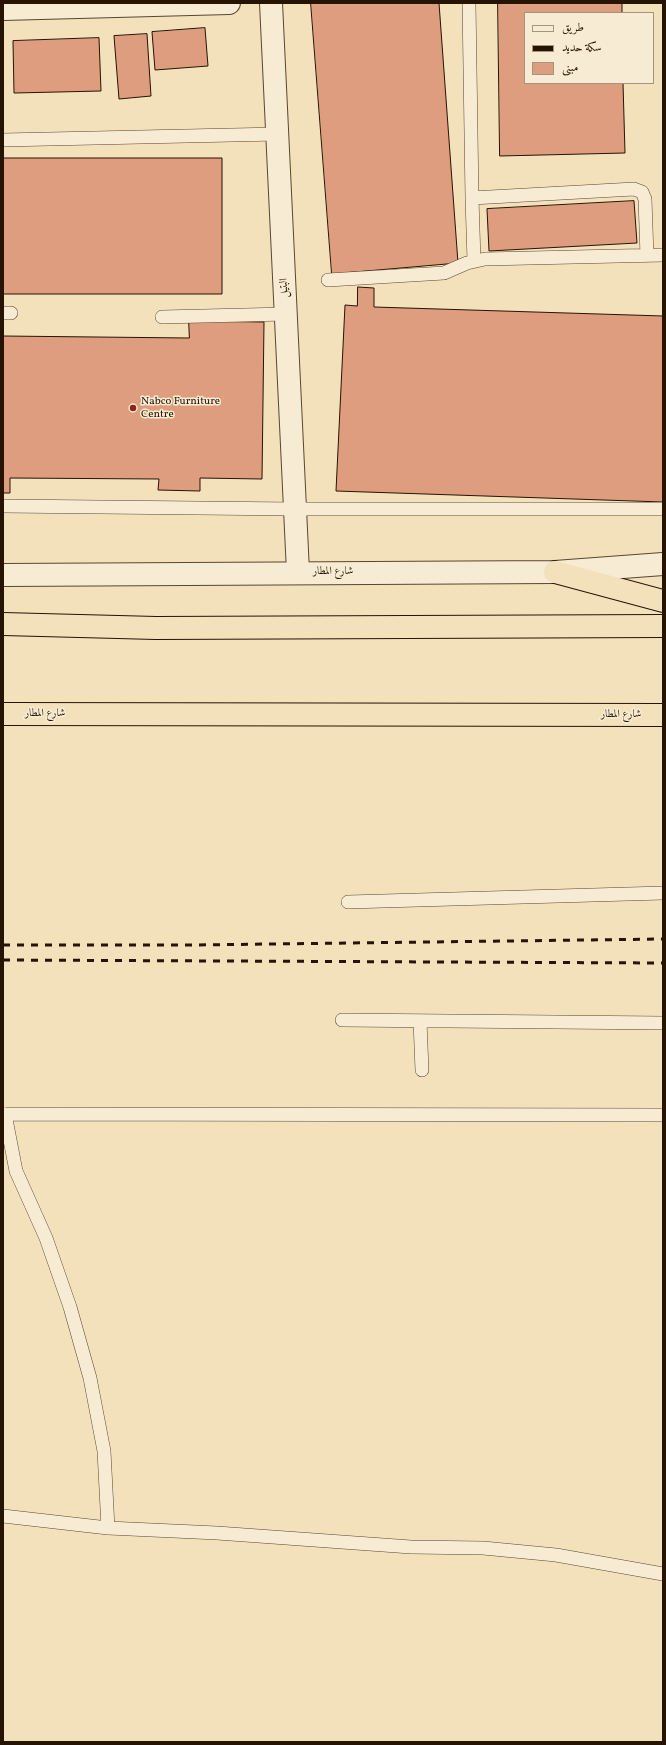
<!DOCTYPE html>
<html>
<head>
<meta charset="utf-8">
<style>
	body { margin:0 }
	#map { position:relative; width:666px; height:1745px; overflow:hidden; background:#f3e1bc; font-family:Vollkorn,Amiri,serif }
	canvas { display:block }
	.frame { position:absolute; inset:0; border:4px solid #261302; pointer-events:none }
	.legend { position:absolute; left:524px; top:12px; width:130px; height:72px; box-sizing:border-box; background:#f7ecd3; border:1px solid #a3957f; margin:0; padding:5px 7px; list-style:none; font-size:12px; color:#261302 }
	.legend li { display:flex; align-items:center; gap:8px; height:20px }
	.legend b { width:20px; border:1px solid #a3957f }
</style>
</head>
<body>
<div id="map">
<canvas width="666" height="1745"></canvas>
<div class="frame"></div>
<ul class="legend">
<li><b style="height:5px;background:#f7ecd3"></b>طريق</li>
<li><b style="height:5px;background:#261302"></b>سكة حديد</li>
<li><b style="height:11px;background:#dd9d7e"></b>مبنى</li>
</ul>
</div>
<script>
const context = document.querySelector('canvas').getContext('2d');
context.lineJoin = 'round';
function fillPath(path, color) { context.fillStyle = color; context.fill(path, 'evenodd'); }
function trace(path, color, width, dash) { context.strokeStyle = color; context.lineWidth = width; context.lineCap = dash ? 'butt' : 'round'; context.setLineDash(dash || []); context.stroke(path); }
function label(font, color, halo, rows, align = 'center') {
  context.font = font + ' Vollkorn,Amiri,serif'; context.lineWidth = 3; context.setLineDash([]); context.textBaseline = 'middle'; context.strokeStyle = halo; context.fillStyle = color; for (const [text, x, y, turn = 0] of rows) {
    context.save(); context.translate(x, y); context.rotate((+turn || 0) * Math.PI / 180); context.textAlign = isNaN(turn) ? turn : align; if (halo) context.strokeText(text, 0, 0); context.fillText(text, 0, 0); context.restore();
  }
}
const building = new Path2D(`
	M 311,3 L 439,3 L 458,263 L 332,274 Z
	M 498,3 L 622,3 L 622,13 L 525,13 L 525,83 L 623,83 L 625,153 L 500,156 Z
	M 205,28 L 208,66 L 155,70 L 152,32 Z
	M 147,34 L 151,96 L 119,99 L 114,36 Z
	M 99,38 L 101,91 L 14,93 L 13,41 Z
	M 3,158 L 222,158 L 222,294 L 3,294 Z
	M 634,201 L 637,243 L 489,251 L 487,209 Z
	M 358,287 L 374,288 L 374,307 L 663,316 L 663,502 L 336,491 L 345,305 L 357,306 Z
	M 189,321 L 264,322 L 262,479 L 200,478 L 200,491 L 158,490 L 159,479 L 10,478 L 10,493 L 3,493 L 3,336 L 189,338 Z`);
fillPath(building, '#dd9d7e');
trace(building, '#261302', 1);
const service = new Path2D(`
	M 469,3 L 472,198 L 474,261
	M 3,140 L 278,134
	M 472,198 L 634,189 L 642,192 L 645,199 L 647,256
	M 328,280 L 444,273 L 467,263 L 485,259 L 663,255
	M 3,313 L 11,313
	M 162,317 L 286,314
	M 3,506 L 295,509 L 663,509
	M 348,902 L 663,893
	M 342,1020 L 663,1023
	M 420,1021 L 422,1070
	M 3,1114 L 663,1115
	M 5,1114 L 16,1171 L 46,1238 L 70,1307 L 90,1378 L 104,1451 L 108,1528
	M 3,1516 L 108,1528 L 217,1533 L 411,1547 L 483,1548 L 556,1555 L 663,1574`);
const minor = new Path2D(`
	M 271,3 L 298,572
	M 3,9 L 229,3`);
const tertiary = new Path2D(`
	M 3,575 L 555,572 L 663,564`);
const trunk = new Path2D(`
	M 555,572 L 663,601
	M 3,624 L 156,628 L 663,626
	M 3,714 L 663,715`);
trace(service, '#594630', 14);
trace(minor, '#594630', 24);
trace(tertiary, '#594630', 24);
trace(trunk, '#261302', 24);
trace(service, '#f7ecd3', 13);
trace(minor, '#f7ecd3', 22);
trace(tertiary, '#f7ecd3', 22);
trace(trunk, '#f3e1bc', 22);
trace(new Path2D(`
	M 3,945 L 192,945 L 663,939
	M 3,960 L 663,963`), '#261302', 3, [7, 7]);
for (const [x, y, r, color] of [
	[133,408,4,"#8f2418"]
]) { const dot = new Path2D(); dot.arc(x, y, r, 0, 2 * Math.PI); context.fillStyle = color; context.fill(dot); trace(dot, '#f7ecd3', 1.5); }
label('11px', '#261302', '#f7ecd3', [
	["البتيل",285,288,-93],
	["شارع المطار",333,572],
	["شارع المطار",45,714],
	["شارع المطار",621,715]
]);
label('11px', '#261302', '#f7ecd3', [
	["Nabco Furniture",141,402],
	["Centre",141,415]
], 'left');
</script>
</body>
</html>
